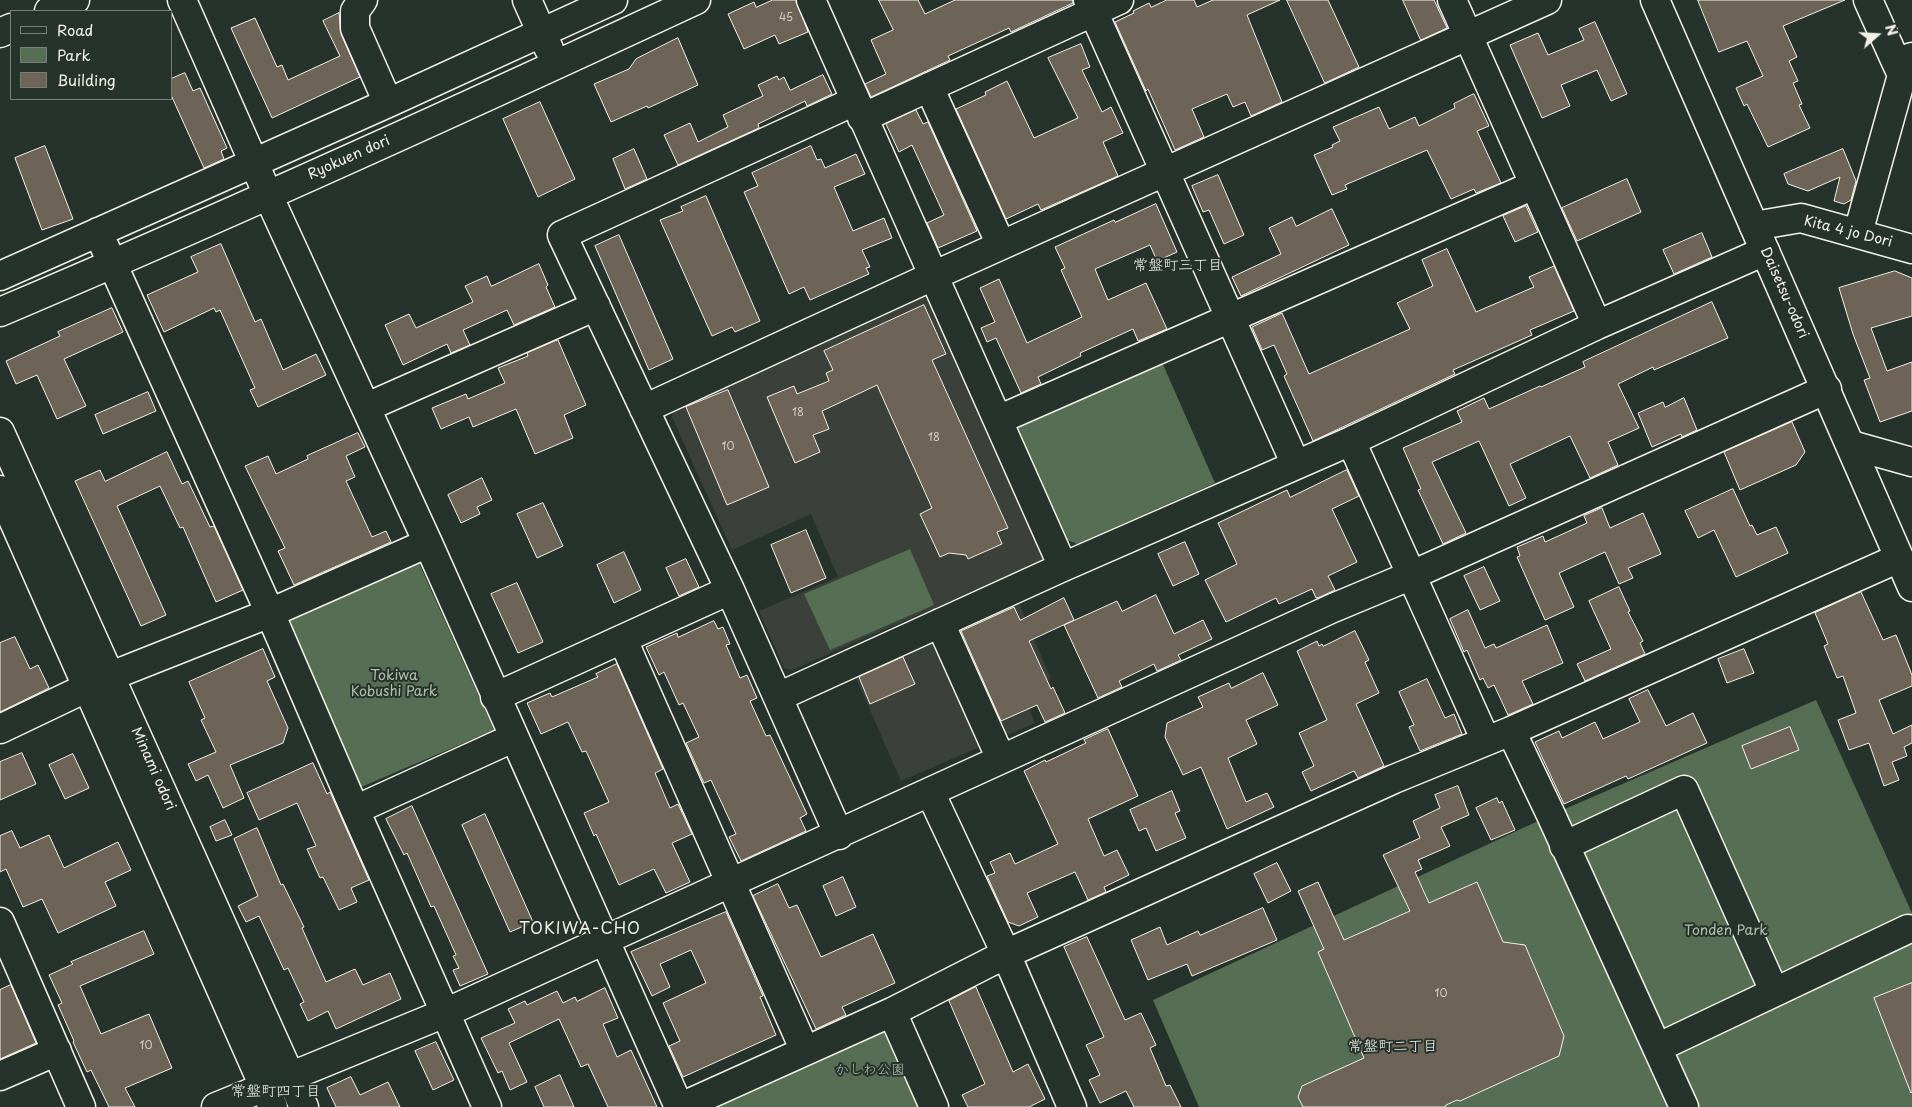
<!DOCTYPE html>
<html>
<head>
<meta charset="utf-8">
<style>
	body { margin:0 }
	#map { position:relative; width:1912px; height:1107px; overflow:hidden; background:#26332d; font-family:"Playpen Sans",sans-serif }
	canvas { display:block }
	.legend { position:absolute; left:10px; top:10px; width:162px; height:90px; box-sizing:border-box; background:#26332d; border:1px solid #787f78; margin:0; padding:6px 9px; list-style:none; font-size:15px; color:#f4f1e8 }
	.legend li { display:flex; align-items:center; gap:10px; height:25px }
	.legend b { width:25px; border:1px solid #787f78 }
	.north { position:absolute; left:1852px; top:10px; width:50px; height:50px; -webkit-text-stroke:4px #26332d; paint-order:stroke; rotate:71deg; font-size:14px; font-weight:700; line-height:20px; text-align:center; color:#f4f1e8 }
	.north::after { content:''; display:block; margin:auto; width:18px; height:22px; background:#f4f1e8; clip-path:polygon(50% 0,100% 100%,50% 72%,0 100%) }
</style>
</head>
<body>
<div id="map">
<canvas width="1912" height="1107"></canvas>
<ul class="legend">
<li><b style="height:6px;background:#26332d"></b>Road</li>
<li><b style="height:14px;background:#566e53"></b>Park</li>
<li><b style="height:14px;background:#6d6357"></b>Building</li>
</ul>
<div class="north">N</div>
</div>
<script>
const context = document.querySelector('canvas').getContext('2d');
context.lineJoin = 'round';
function fillPath(path, color) { context.fillStyle = color; context.fill(path, 'evenodd'); }
function trace(path, color, width, dash) { context.strokeStyle = color; context.lineWidth = width; context.lineCap = dash ? 'butt' : 'round'; context.setLineDash(dash || []); context.stroke(path); }
function label(font, color, halo, rows, align = 'center') {
  context.font = font + ' "Playpen Sans","Klee One",sans-serif'; context.lineWidth = 4; context.setLineDash([]); context.textBaseline = 'middle'; context.strokeStyle = halo; context.fillStyle = color; for (const [text, x, y, turn = 0] of rows) {
    context.save(); context.translate(x, y); context.rotate((+turn || 0) * Math.PI / 180); context.textAlign = isNaN(turn) ? turn : align; if (halo) context.strokeText(text, 0, 0); context.fillText(text, 0, 0); context.restore();
  }
}
fillPath(new Path2D(`
	M 918,295 L 930,295 L 1045,552 L 1042,561 L 792,670 L 784,668 L 759,611 L 838,577 L 811,514 L 732,550 L 672,417 L 674,408 Z
	M 1017,599 L 1051,679 L 1023,691 L 1035,723 L 901,781 L 853,671 Z`), '#3b413a');
fillPath(new Path2D(`
	M 1161,360 L 1215,483 L 1077,544 L 1065,539 L 1018,428 L 1020,421 Z
	M 910,549 L 934,605 L 830,650 L 804,594 Z
	M 418,561 L 494,730 L 359,788 L 284,617 Z
	M 1816,700 L 1912,913 L 1912,1107 L 1199,1107 L 1153,1000 L 1551,815 Z
	M 889,1022 L 927,1107 L 698,1107 Z`), '#566e53');
const building = new Path2D(`
	M 773,0 L 796,0 L 808,32 L 779,44 L 775,35 L 744,49 L 728,14 L 754,2 L 756,7 Z
	M 879,0 L 918,0 L 925,14 L 955,0 L 1073,0 L 1073,3 L 1011,32 L 1009,28 L 948,56 L 950,60 L 871,97 L 865,84 L 886,74 L 871,40 L 893,30 Z
	M 1167,0 L 1194,0 L 1197,7 L 1213,0 L 1280,0 L 1247,15 L 1282,102 L 1251,116 L 1245,102 L 1233,107 L 1227,94 L 1192,109 L 1204,137 L 1175,150 L 1148,89 L 1146,91 L 1115,22 L 1134,13 L 1133,11 L 1149,3 L 1151,7 Z
	M 1287,0 L 1328,0 L 1359,67 L 1325,83 Z
	M 1403,0 L 1434,0 L 1447,28 L 1421,40 Z
	M 1698,0 L 1845,0 L 1783,26 L 1797,57 L 1789,61 L 1798,81 L 1793,83 L 1802,104 L 1799,105 L 1810,128 L 1768,147 L 1747,104 L 1744,106 L 1736,88 L 1763,76 L 1747,41 L 1719,52 Z
	M 339,13 L 341,34 L 360,77 L 272,118 L 231,28 L 255,18 L 277,67 L 282,65 L 288,80 L 340,56 L 323,21 Z
	M 1595,22 L 1627,94 L 1611,101 L 1597,70 L 1561,85 L 1570,106 L 1542,118 L 1510,45 L 1538,33 L 1548,55 L 1584,40 L 1579,29 Z
	M 678,38 L 698,85 L 648,108 L 647,106 L 611,122 L 594,84 L 629,69 L 636,59 Z
	M 1081,44 L 1090,67 L 1082,70 L 1102,112 L 1111,107 L 1123,133 L 1103,142 L 1118,176 L 1041,210 L 1038,204 L 1006,219 L 956,109 L 986,95 L 985,92 L 1007,81 L 1034,138 L 1078,118 L 1048,58 Z
	M 185,73 L 193,91 L 200,88 L 227,148 L 221,151 L 224,159 L 204,168 L 171,95 L 171,79 Z
	M 823,75 L 832,94 L 807,106 L 805,101 L 758,124 L 759,128 L 678,165 L 664,135 L 690,123 L 698,142 L 728,127 L 723,115 L 763,96 L 758,85 L 777,76 L 779,80 L 784,77 L 790,90 Z
	M 1474,94 L 1489,126 L 1477,131 L 1501,183 L 1476,193 L 1474,189 L 1451,199 L 1427,150 L 1345,185 L 1347,189 L 1332,195 L 1314,155 L 1333,147 L 1332,145 L 1340,141 L 1333,127 L 1379,107 L 1389,129 L 1415,117 L 1419,126 L 1455,108 L 1454,104 Z
	M 540,102 L 575,179 L 538,197 L 503,119 Z
	M 916,110 L 923,124 L 928,122 L 977,231 L 938,248 L 927,223 L 944,215 L 912,145 L 899,152 L 886,124 Z
	M 45,146 L 73,219 L 42,230 L 15,158 Z
	M 811,146 L 817,160 L 821,159 L 825,168 L 856,154 L 865,174 L 834,187 L 853,231 L 884,218 L 892,238 L 862,250 L 870,267 L 866,268 L 869,274 L 810,300 L 804,287 L 789,294 L 744,192 L 758,186 L 752,173 Z
	M 634,149 L 647,179 L 625,189 L 613,159 Z
	M 1843,149 L 1856,181 L 1851,200 L 1844,204 L 1834,201 L 1840,177 L 1808,191 L 1788,184 L 1784,174 Z
	M 1218,175 L 1244,235 L 1224,244 L 1209,210 L 1203,212 L 1192,186 Z
	M 1627,179 L 1641,212 L 1577,241 L 1562,208 Z
	M 706,196 L 760,321 L 735,332 L 732,327 L 712,336 L 660,220 L 683,211 L 681,207 Z
	M 1156,204 L 1177,252 L 1157,261 L 1150,245 L 1095,269 L 1108,300 L 1146,283 L 1167,329 L 1138,341 L 1133,329 L 1080,353 L 1081,356 L 1038,377 L 1041,384 L 1021,393 L 996,338 L 987,342 L 981,328 L 995,322 L 980,288 L 999,279 L 1027,343 L 1082,317 L 1061,270 L 1065,268 L 1055,247 L 1114,220 L 1115,222 Z
	M 1526,206 L 1538,232 L 1515,242 L 1503,216 Z
	M 1332,209 L 1349,245 L 1241,296 L 1232,277 L 1281,254 L 1269,228 L 1292,217 L 1296,226 Z
	M 1702,233 L 1712,257 L 1674,274 L 1663,250 Z
	M 619,235 L 673,359 L 649,370 L 595,246 Z
	M 221,244 L 255,322 L 261,319 L 283,370 L 316,354 L 326,375 L 258,407 L 250,390 L 255,388 L 220,310 L 216,312 L 214,308 L 164,332 L 147,295 L 198,272 L 191,257 Z
	M 1447,249 L 1476,312 L 1534,287 L 1529,277 L 1554,266 L 1574,311 L 1530,330 L 1532,335 L 1453,370 L 1455,374 L 1313,441 L 1284,376 L 1287,374 L 1274,345 L 1262,350 L 1252,327 L 1282,313 L 1309,374 L 1410,329 L 1397,303 L 1433,286 L 1422,260 Z
	M 539,264 L 548,285 L 546,287 L 555,307 L 514,325 L 507,310 L 463,330 L 470,345 L 451,353 L 447,344 L 403,365 L 385,325 L 409,314 L 416,328 L 473,302 L 465,286 L 487,276 L 491,286 Z
	M 1895,271 L 1912,278 L 1912,316 L 1871,328 L 1887,371 L 1912,362 L 1912,411 L 1880,422 L 1864,380 L 1870,378 L 1853,334 L 1839,288 Z
	M 1712,302 L 1728,338 L 1654,370 L 1653,367 L 1618,384 L 1639,428 L 1608,442 L 1618,465 L 1590,478 L 1570,436 L 1510,464 L 1526,498 L 1509,506 L 1479,441 L 1432,462 L 1466,533 L 1443,544 L 1418,490 L 1421,489 L 1403,448 L 1462,422 L 1457,411 L 1484,398 L 1489,409 L 1540,386 L 1541,387 L 1585,367 L 1583,362 Z
	M 924,305 L 946,354 L 932,360 L 1008,528 L 997,532 L 1002,544 L 968,559 L 966,555 L 949,553 L 940,557 L 920,514 L 932,508 L 877,385 L 822,411 L 829,429 L 813,435 L 820,452 L 795,463 L 767,397 L 794,386 L 797,394 L 829,381 L 826,373 L 833,370 L 824,351 Z
	M 112,308 L 123,332 L 64,359 L 86,406 L 57,419 L 37,375 L 16,384 L 6,361 L 60,336 L 58,332 Z
	M 558,340 L 586,405 L 564,415 L 573,438 L 535,454 L 516,409 L 473,427 L 469,417 L 441,429 L 432,408 L 466,394 L 468,399 L 505,383 L 498,368 L 528,356 L 527,353 Z
	M 728,390 L 769,487 L 727,505 L 686,407 Z
	M 148,392 L 156,411 L 103,434 L 95,415 Z
	M 1684,398 L 1697,430 L 1682,437 L 1681,434 L 1652,447 L 1638,413 L 1663,402 L 1665,407 Z
	M 1792,422 L 1805,452 L 1796,465 L 1740,490 L 1724,452 Z
	M 358,433 L 365,447 L 346,456 L 355,477 L 346,481 L 372,537 L 386,531 L 391,542 L 294,585 L 278,551 L 285,548 L 245,466 L 268,456 L 276,474 L 308,459 L 307,456 Z
	M 167,452 L 182,484 L 188,481 L 210,527 L 214,526 L 243,590 L 216,602 L 183,527 L 180,528 L 160,486 L 117,506 L 166,615 L 141,626 L 75,481 L 100,470 L 105,481 Z
	M 1347,470 L 1359,496 L 1332,509 L 1357,562 L 1328,576 L 1335,590 L 1320,597 L 1316,598 L 1312,589 L 1279,604 L 1276,598 L 1226,622 L 1205,580 L 1237,564 L 1218,523 L 1287,490 L 1290,497 Z
	M 482,478 L 492,500 L 477,507 L 480,514 L 461,523 L 448,495 Z
	M 1733,489 L 1750,526 L 1752,525 L 1757,535 L 1776,527 L 1788,553 L 1736,577 L 1714,530 L 1698,538 L 1685,511 Z
	M 543,503 L 563,546 L 537,558 L 517,514 Z
	M 1602,508 L 1610,528 L 1643,513 L 1661,554 L 1628,568 L 1633,578 L 1619,584 L 1605,552 L 1559,573 L 1574,607 L 1545,620 L 1517,557 L 1520,556 L 1517,547 L 1543,536 L 1545,542 L 1587,523 L 1584,516 Z
	M 806,530 L 826,578 L 791,593 L 771,545 Z
	M 1185,542 L 1199,574 L 1173,586 L 1158,554 Z
	M 624,552 L 641,590 L 614,603 L 597,565 Z
	M 686,559 L 699,587 L 679,596 L 666,568 Z
	M 1484,567 L 1500,601 L 1480,610 L 1464,576 Z
	M 517,583 L 543,642 L 518,653 L 491,594 Z
	M 1619,587 L 1630,611 L 1628,612 L 1643,641 L 1640,643 L 1645,654 L 1585,681 L 1577,664 L 1611,649 L 1589,601 Z
	M 1861,592 L 1883,640 L 1896,635 L 1912,675 L 1912,686 L 1879,700 L 1893,734 L 1912,725 L 1912,743 L 1904,747 L 1907,756 L 1892,762 L 1899,780 L 1884,786 L 1869,743 L 1849,750 L 1838,720 L 1856,713 L 1843,676 L 1837,678 L 1824,646 L 1828,644 L 1815,613 Z
	M 1156,595 L 1174,634 L 1203,620 L 1212,639 L 1178,655 L 1181,660 L 1157,671 L 1154,664 L 1119,681 L 1122,687 L 1098,698 L 1064,625 L 1117,601 L 1122,611 Z
	M 1064,598 L 1074,620 L 1029,641 L 1051,689 L 1053,687 L 1065,713 L 1045,722 L 1037,705 L 1001,721 L 961,631 L 1014,607 L 1020,620 Z
	M 1468,610 L 1485,648 L 1494,644 L 1496,648 L 1547,625 L 1563,663 L 1522,681 L 1533,704 L 1508,715 L 1494,685 L 1488,688 L 1483,678 L 1480,680 L 1467,650 L 1464,652 L 1450,619 Z
	M 714,621 L 718,629 L 723,627 L 730,644 L 726,645 L 740,678 L 747,675 L 757,698 L 750,701 L 766,736 L 770,735 L 807,814 L 800,818 L 806,831 L 741,861 L 729,837 L 736,834 L 711,780 L 704,783 L 686,743 L 699,737 L 683,703 L 679,705 L 664,672 L 659,675 L 646,647 L 677,633 L 678,637 Z
	M 1355,631 L 1369,660 L 1365,662 L 1379,693 L 1356,704 L 1384,766 L 1358,778 L 1354,771 L 1311,791 L 1302,772 L 1314,766 L 1299,733 L 1327,720 L 1297,651 L 1317,641 L 1319,646 L 1322,644 L 1323,646 Z
	M 15,637 L 30,669 L 38,665 L 49,688 L 0,712 L 0,643 Z
	M 263,649 L 275,677 L 267,681 L 288,728 L 283,743 L 230,765 L 244,798 L 223,808 L 208,775 L 196,781 L 188,764 L 216,752 L 201,720 L 205,718 L 189,682 Z
	M 1744,649 L 1754,673 L 1727,683 L 1718,659 Z
	M 903,657 L 915,684 L 870,704 L 859,677 Z
	M 617,664 L 663,769 L 655,773 L 670,808 L 678,804 L 692,834 L 672,843 L 690,882 L 666,893 L 654,869 L 619,885 L 596,834 L 594,836 L 584,813 L 609,802 L 586,751 L 582,752 L 568,722 L 541,734 L 527,703 L 550,693 L 552,697 L 598,677 L 596,674 Z
	M 1263,673 L 1278,705 L 1246,720 L 1257,744 L 1228,758 L 1246,802 L 1267,793 L 1274,807 L 1227,829 L 1201,767 L 1183,775 L 1165,737 L 1167,723 L 1203,707 L 1198,697 L 1229,683 L 1231,688 Z
	M 1427,679 L 1445,718 L 1454,714 L 1462,734 L 1420,751 L 1409,727 L 1414,725 L 1399,692 Z
	M 1648,690 L 1666,726 L 1693,713 L 1707,743 L 1628,779 L 1626,776 L 1564,804 L 1535,742 L 1559,731 L 1562,738 L 1595,722 L 1603,739 L 1640,722 L 1629,699 Z
	M 1790,727 L 1799,750 L 1751,769 L 1742,746 Z
	M 1108,729 L 1138,796 L 1088,819 L 1104,856 L 1117,850 L 1129,875 L 1104,887 L 1106,892 L 1088,900 L 1075,872 L 1027,893 L 1038,917 L 1019,926 L 1008,922 L 987,876 L 995,873 L 990,862 L 1010,853 L 1015,864 L 1058,844 L 1024,771 L 1045,760 L 1046,762 L 1086,743 L 1084,740 Z
	M 22,753 L 36,784 L 0,800 L 0,762 Z
	M 73,754 L 89,788 L 65,799 L 49,765 Z
	M 313,763 L 327,794 L 330,792 L 369,880 L 351,888 L 357,902 L 339,910 L 323,877 L 320,878 L 307,849 L 316,846 L 297,803 L 259,820 L 247,793 Z
	M 1458,786 L 1469,815 L 1441,827 L 1450,846 L 1418,860 L 1422,869 L 1415,872 L 1429,903 L 1477,882 L 1503,942 L 1525,945 L 1564,1036 L 1559,1056 L 1460,1101 L 1457,1100 L 1446,1105 L 1445,1107 L 1303,1107 L 1298,1097 L 1302,1086 L 1364,1058 L 1318,952 L 1324,949 L 1298,891 L 1318,882 L 1344,940 L 1410,911 L 1383,855 L 1420,838 L 1413,821 L 1440,808 L 1435,795 Z
	M 1172,791 L 1180,811 L 1175,813 L 1186,838 L 1156,851 L 1146,828 L 1139,831 L 1130,810 Z
	M 1497,798 L 1499,803 L 1502,801 L 1515,830 L 1491,840 L 1476,808 Z
	M 412,806 L 488,974 L 460,986 L 453,970 L 459,968 L 453,956 L 456,955 L 434,906 L 431,907 L 407,853 L 404,855 L 386,819 Z
	M 485,814 L 533,922 L 510,932 L 462,825 Z
	M 225,820 L 232,835 L 216,841 L 210,827 Z
	M 257,828 L 281,885 L 283,884 L 304,927 L 302,928 L 326,982 L 355,969 L 363,985 L 390,973 L 401,999 L 336,1029 L 328,1011 L 308,1021 L 300,1004 L 304,1002 L 288,968 L 284,970 L 259,916 L 246,922 L 238,906 L 258,896 L 234,839 Z
	M 12,831 L 20,848 L 49,835 L 64,868 L 118,842 L 131,870 L 105,882 L 116,906 L 58,933 L 42,899 L 23,907 L 6,869 L 0,872 L 0,836 Z
	M 1277,863 L 1291,891 L 1268,903 L 1254,874 Z
	M 843,877 L 856,907 L 836,916 L 823,886 Z
	M 778,884 L 789,908 L 797,905 L 821,957 L 873,934 L 895,983 L 842,1007 L 846,1015 L 816,1029 L 753,896 Z
	M 1263,908 L 1277,940 L 1192,976 L 1187,964 L 1148,980 L 1131,940 L 1160,927 L 1167,945 L 1198,931 L 1200,935 Z
	M 726,912 L 763,996 L 760,997 L 776,1035 L 683,1077 L 669,1046 L 680,1041 L 663,1003 L 706,983 L 691,950 L 660,964 L 670,987 L 652,996 L 631,952 Z
	M 144,931 L 154,954 L 80,986 L 101,1034 L 149,1014 L 172,1068 L 125,1088 L 135,1107 L 109,1107 L 91,1070 L 87,1072 L 73,1042 L 74,1041 L 58,1005 L 62,1003 L 49,975 L 73,964 L 71,962 Z
	M 1087,937 L 1125,1020 L 1141,1013 L 1156,1045 L 1150,1048 L 1166,1086 L 1170,1085 L 1181,1107 L 1134,1107 L 1126,1091 L 1100,1103 L 1089,1080 L 1100,1075 L 1086,1045 L 1104,1037 L 1064,947 Z
	M 1912,983 L 1912,1092 L 1911,1093 L 1874,998 Z
	M 11,985 L 36,1043 L 0,1059 L 0,990 Z
	M 976,987 L 1013,1072 L 1028,1064 L 1045,1099 L 1029,1107 L 968,1107 L 962,1095 L 985,1084 L 949,1001 Z
	M 605,988 L 618,1018 L 603,1024 L 617,1057 L 631,1050 L 657,1107 L 608,1107 L 588,1064 L 581,1067 L 559,1019 L 509,1043 L 527,1082 L 510,1090 L 502,1071 L 498,1073 L 481,1038 L 515,1023 L 508,1009 L 525,1001 L 527,1005 L 557,991 L 563,1003 L 575,997 L 577,1001 Z
	M 436,1042 L 454,1080 L 433,1090 L 415,1051 Z
	M 560,1075 L 574,1107 L 544,1107 L 535,1087 Z
	M 351,1077 L 360,1095 L 388,1082 L 400,1107 L 336,1107 L 327,1088 Z`);
fillPath(building, '#6d6357');
trace(building, '#f4f1e8', 1);
const minor = new Path2D(`
	M 182,0 L 268,195 L 428,543 L 679,1107
	M 363,0 L 355,11 L 355,28 L 388,103
	M 527,0 L 549,49
	M 811,0 L 1063,567
	M 1088,0 L 1296,465
	M 1452,0 L 1597,325
	M 1868,0 L 1896,62 L 1912,57
	M 49,11 L 75,0
	M 0,33 L 11,28
	M 929,87 L 1001,245
	M 862,118 L 1119,0
	M 1754,226 L 1801,218 L 1912,249
	M 98,232 L 270,613 L 355,810 L 487,1107
	M 1858,233 L 1902,75 L 1896,62
	M 0,276 L 388,103 L 613,0
	M 0,312 C 234,213 466,107 696,0
	M 367,407 L 596,306
	M 644,409 L 933,276 L 1547,0
	M 998,420 L 1534,185
	M 0,432 L 304,1107
	M 1351,441 L 1486,741
	M 1851,445 L 1912,462
	M 0,490 L 273,1107
	M 940,623 L 1001,759
	M 623,640 L 805,1051
	M 495,697 L 730,590
	M 778,697 L 1063,567 L 1351,441 L 1597,325 L 1765,251
	M 0,729 L 111,676 L 270,613 L 428,543
	M 1511,731 L 1551,815 L 1684,1107
	M 930,792 L 1006,954 L 1072,1107
	M 355,810 L 513,738
	M 839,835 L 730,590 L 562,235 L 855,101
	M 1564,846 L 1684,790 L 1774,991
	M 0,922 L 81,1107
	M 892,1012 L 934,1107
	M 1657,1048 L 1908,929
	M 0,1076 L 57,1051
	M 216,1107 L 445,1013 L 1333,608 L 1412,575 L 1827,389
	M 681,1107 L 892,1012 L 1006,954 L 1394,779 L 1511,731 L 1899,558`);
const highway = new Path2D(`
	M 1655,0 L 1912,587`);
trace(minor, '#f4f1e8', 31);
trace(highway, '#f4f1e8', 31);
trace(minor, '#26332d', 28);
trace(highway, '#26332d', 28);
label('11px', '#d2cec4', null, [
	["45",786,18],
	["18",798,413],
	["18",934,438],
	["10",728,447],
	["10",1441,994],
	["10",146,1046]
]);
label('14px', '#f4f1e8', '#26332d', [
	["Ryokuen dori",349,158,-24],
	["Kita 4 jo Dori",1848,232,14],
	["Daisetsu-odori",1784,293,66],
	["Minami odori",153,769,66]
]);
label('14px', '#b5bdac', '#26332d', [
	["Tokiwa",394,676],
	["Kobushi Park",394,692],
	["Tonden Park",1726,931],
	["かしわ公園",870,1070]
]);
label('15px', '#f4f1e8', '#26332d', [
	["常盤町三丁目",1178,266],
	["常盤町二丁目",1393,1047],
	["常盤町四丁目",276,1092]
]);
context.letterSpacing = '1px';
label('16px', '#f4f1e8', '#26332d', [
	["TOKIWA-CHO",580,930]
]);
context.letterSpacing = '0px';
</script>
</body>
</html>
